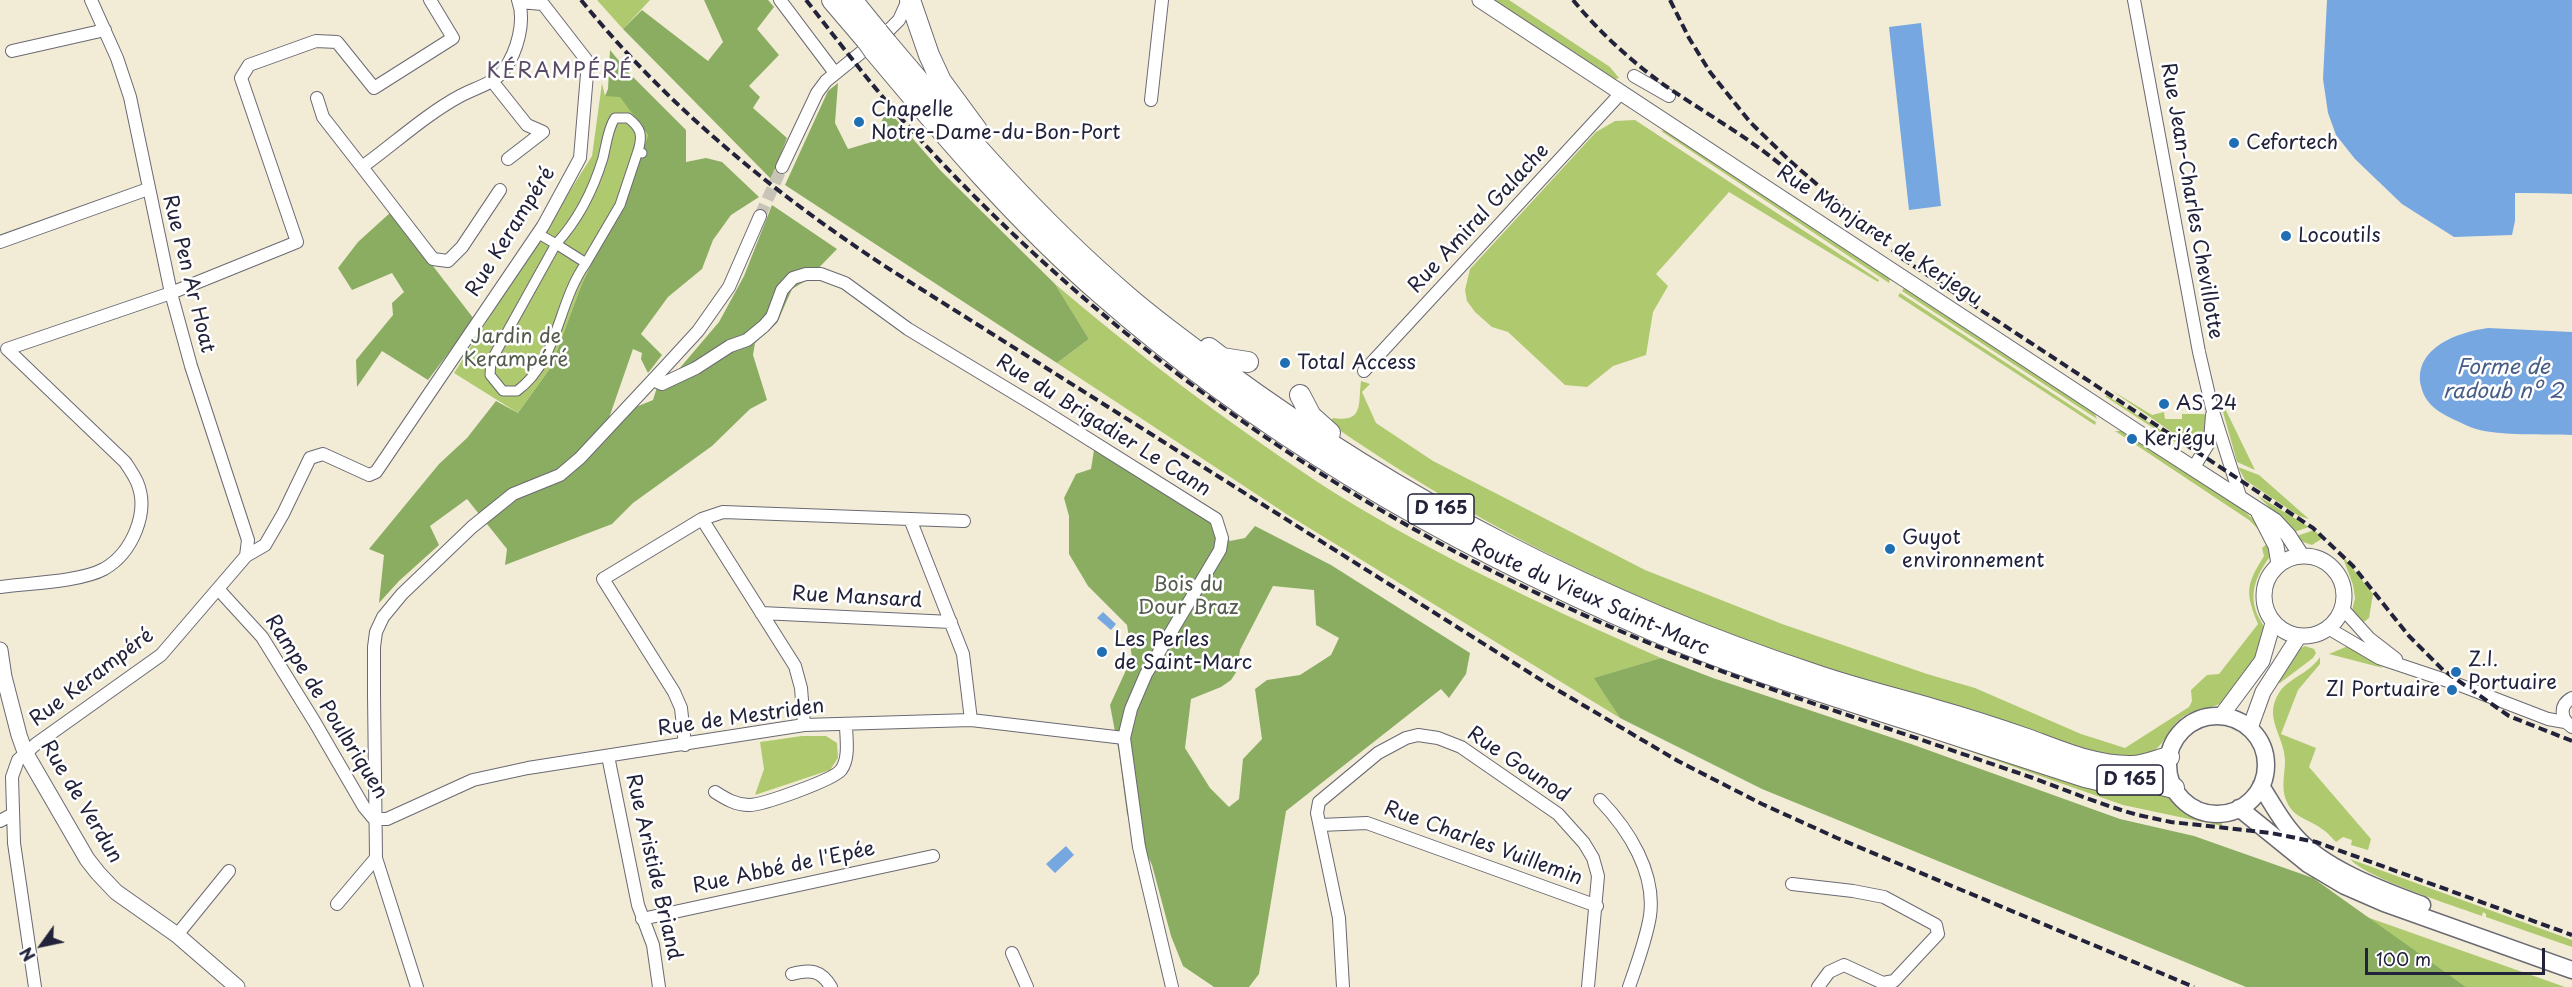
<!DOCTYPE html>
<html>
<head>
<meta charset="utf-8">
<style>
	body { margin:0 }
	#map { position:relative; width:2572px; height:987px; overflow:hidden; background:#f2ecd7; font-family:"Playpen Sans",sans-serif }
	canvas { display:block }
	.north { position:absolute; left:12px; top:915px; width:60px; height:60px; -webkit-text-stroke:4px #fff; paint-order:stroke; rotate:237deg; font-size:16px; font-weight:700; line-height:24px; text-align:center; color:#22223b }
	.north::after { content:''; display:block; margin:auto; width:21px; height:27px; background:#22223b; clip-path:polygon(50% 0,100% 100%,50% 72%,0 100%) }
	.scale { position:absolute; left:2365px; top:948px; width:180px; height:27px; box-sizing:border-box; border:3px solid #22223b; border-top:0; padding-left:8px; font-size:18px; line-height:21px; white-space:nowrap; color:#22223b; -webkit-text-stroke:4px #fff; paint-order:stroke }
</style>
</head>
<body>
<div id="map">
<canvas width="2572" height="987"></canvas>
<div class="north">N</div>
<div class="scale">100 m</div>
</div>
<script>
const context = document.querySelector('canvas').getContext('2d');
context.lineJoin = 'round';
function fillPath(path, color) { context.fillStyle = color; context.fill(path, 'evenodd'); }
function trace(path, color, width, dash) { context.strokeStyle = color; context.lineWidth = width; context.lineCap = dash ? 'butt' : 'round'; context.setLineDash(dash || []); context.stroke(path); }
function label(font, color, halo, rows, align = 'center') {
  context.font = font + ' "Playpen Sans",sans-serif'; context.lineWidth = 5; context.setLineDash([]); context.textBaseline = 'middle'; context.strokeStyle = halo; context.fillStyle = color; for (const [text, x, y, turn = 0] of rows) {
    context.save(); context.translate(x, y); context.rotate((+turn || 0) * Math.PI / 180); context.textAlign = isNaN(turn) ? turn : align; if (halo) context.strokeText(text, 0, 0); context.fillText(text, 0, 0); context.restore();
  }
}
fillPath(new Path2D(`
	M 597,0 L 650,0 L 623,29 Z
	M 1494,0 L 1509,0 L 1610,67 L 1619,78 L 1615,79 Z
	M 602,83 L 605,96 L 620,96 L 648,135 L 640,159 L 581,286 L 551,367 L 518,413 L 454,373 L 592,156 Z
	M 1635,120 L 1879,280 L 1878,282 L 1729,192 L 1656,274 L 1668,286 L 1653,312 L 1646,355 L 1613,366 L 1587,387 L 1565,385 L 1508,332 L 1492,327 L 1475,312 L 1467,301 L 1465,290 L 1470,269 L 1596,132 L 1615,121 Z
	M 1666,130 L 1890,279 L 1889,283 L 1661,131 Z
	M 1055,284 C 1137,354 1223,419 1313,479 C 1422,550 1542,605 1661,658 L 1595,678 L 1620,718 L 1288,515 L 1057,363 L 1089,339 Z
	M 1904,288 L 2081,403 L 2094,412 L 2097,419 L 1902,291 Z
	M 1900,293 L 2096,422 L 2095,425 L 1898,296 Z
	M 1361,381 L 1370,384 L 1362,392 L 1376,423 L 1433,461 L 1645,570 L 1782,624 L 1927,674 L 1975,688 L 2081,734 L 2125,748 L 2189,707 L 2192,701 L 2191,690 L 2207,675 L 2219,674 L 2258,624 C 2245,592 2246,585 2264,556 L 2262,548 L 2267,544 L 2271,555 C 2258,573 2248,591 2257,614 C 2259,619 2263,623 2264,629 C 2264,647 2237,694 2221,703 C 2210,710 2196,708 2184,716 C 2169,726 2165,746 2149,754 C 2113,770 2021,726 1983,713 C 1949,702 1915,696 1882,686 C 1840,673 1797,658 1756,643 C 1604,588 1461,515 1329,423 L 1333,418 C 1364,423 1358,404 1361,381 Z
	M 2111,390 L 2152,415 L 2164,412 L 2165,419 L 2182,419 L 2182,414 L 2204,414 L 2207,417 L 2206,436 L 2203,440 L 2186,442 Z
	M 2218,394 L 2255,470 L 2237,462 Z
	M 2106,395 L 2184,445 L 2178,444 L 2106,397 Z
	M 2115,431 L 2122,431 L 2127,434 L 2125,437 L 2132,442 L 2134,439 L 2243,510 L 2256,522 L 2265,536 L 2249,520 Z
	M 2238,467 L 2259,475 L 2309,519 L 2299,516 L 2245,480 Z
	M 2258,496 L 2309,527 L 2294,532 Z
	M 2314,530 L 2323,538 L 2312,545 L 2303,542 L 2297,536 Z
	M 2342,555 L 2373,594 L 2369,618 L 2361,624 L 2352,611 L 2355,598 L 2353,585 Z
	M 2305,646 L 2314,649 L 2316,653 L 2313,658 L 2280,683 L 2277,682 L 2299,649 Z
	M 2348,646 L 2383,668 L 2329,654 Z
	M 2320,657 L 2320,664 L 2298,690 L 2281,734 L 2316,748 L 2309,767 L 2371,839 L 2368,850 L 2351,845 L 2352,840 L 2343,837 L 2336,842 C 2331,837 2327,832 2322,829 C 2312,821 2299,819 2291,809 C 2279,792 2285,778 2285,760 C 2284,735 2263,718 2279,693 C 2288,678 2309,674 2320,657 Z
	M 802,736 L 826,736 L 837,743 L 838,758 L 830,770 L 755,795 L 764,769 L 760,742 Z
	M 1947,739 L 2136,788 L 2166,793 C 2179,813 2198,822 2222,821 L 2222,826 L 2123,805 L 1946,743 Z
	M 2350,859 L 2572,940 L 2572,947 L 2486,917 L 2486,914 L 2483,912 L 2482,916 C 2455,906 2366,878 2350,859 Z
	M 2361,915 L 2565,987 L 2466,987 Z`), '#afc96f');
fillPath(new Path2D(`
	M 704,0 L 768,0 L 774,7 L 757,29 L 779,55 L 749,86 L 760,97 L 753,108 L 787,138 L 771,179 L 623,29 L 642,10 L 708,61 L 723,42 Z
	M 610,50 L 630,74 L 686,130 L 686,162 L 706,158 L 722,162 L 759,197 L 731,215 L 713,240 L 702,269 L 668,297 L 641,334 L 662,355 L 648,373 L 641,359 L 642,353 L 633,349 L 609,418 L 653,400 L 658,384 L 679,369 L 719,322 L 744,276 L 772,205 L 837,249 L 807,280 L 792,289 L 777,323 L 755,343 L 753,355 L 767,400 L 750,409 L 712,446 L 633,503 L 612,524 L 505,565 L 507,549 L 467,499 L 430,526 L 439,545 L 399,581 L 379,603 L 384,555 L 369,549 L 439,464 L 467,438 L 496,401 L 518,413 L 551,367 L 581,286 L 640,159 L 648,135 L 620,97 L 605,96 L 608,89 Z
	M 838,83 L 835,123 L 848,149 L 882,139 L 881,123 L 887,109 L 940,170 L 1055,284 L 1089,339 L 1057,363 L 785,185 L 828,91 Z
	M 391,212 L 474,319 L 428,380 L 382,351 L 357,387 L 356,360 L 393,315 L 392,303 L 404,292 L 392,273 L 352,290 L 338,268 L 358,242 Z
	M 1094,450 L 1208,518 L 1230,541 L 1245,538 L 1255,526 L 1331,565 L 1470,653 L 1466,674 L 1449,698 L 1441,689 L 1286,811 L 1259,974 L 1249,987 L 1214,987 L 1183,966 L 1171,936 L 1152,865 L 1127,814 L 1119,753 L 1110,705 L 1132,657 L 1127,625 L 1088,586 L 1069,554 L 1069,516 L 1064,498 L 1076,474 L 1091,469 ZM 1273,586 L 1314,590 L 1316,625 L 1339,638 L 1331,655 L 1300,675 L 1267,680 L 1255,689 L 1262,739 L 1243,759 L 1239,799 L 1229,807 L 1210,788 L 1185,748 L 1191,699 L 1221,687 L 1231,680 L 1237,671 L 1240,650 Z
	M 1661,658 L 1713,678 L 1911,744 L 2120,819 L 2194,836 L 2313,878 L 2466,987 L 2246,987 L 1762,789 L 1620,718 L 1594,678 Z`), '#8bad62');
fillPath(new Path2D(`
	M 2327,0 L 2572,0 L 2572,194 L 2515,193 L 2515,221 L 2512,235 L 2454,237 L 2402,204 L 2355,159 L 2336,135 L 2328,113 L 2323,79 Z
	M 1921,23 L 1941,206 L 1909,210 L 1889,27 Z
	M 2488,328 L 2572,332 L 2572,435 C 2546,434 2499,436 2476,429 C 2469,427 2462,423 2455,420 C 2438,412 2425,404 2421,386 C 2413,348 2458,332 2488,328 Z
	M 1103,612 L 1116,624 L 1111,630 L 1097,618 Z
	M 1066,846 L 1074,855 L 1055,873 L 1046,864 Z`), '#76a7e1');
fillPath(new Path2D(`
	M 2515,193 L 2572,194 L 2572,197 L 2518,196 L 2518,221 L 2515,232 Z`), '#f2ecd7');
trace(new Path2D(`
	M 760,216 L 782,167`), '#c8c4b8', 12, [12, 6]);
const pedestrian = new Path2D(`
	M 537,233 L 556,244 C 579,219 593,191 603,158 C 606,146 608,128 615,118 L 628,118 C 641,128 643,135 638,151 L 642,153
	M 586,263 C 557,303 559,360 517,391 L 503,391 L 490,375 L 491,361 L 556,244 L 586,263 L 620,205 L 638,151`);
const minor = new Path2D(`
	M 91,0 L 117,58 L 130,97 L 171,293 L 191,366 L 248,540 L 246,556
	M 780,0 L 835,73
	M 2134,0 L 2199,352 L 2212,408 L 2240,496
	M 12,51 L 105,30
	M 1634,76 L 1669,96
	M 492,81 L 527,125 L 543,132 L 508,159
	M 317,98 L 323,117 L 362,167
	M 1151,100 L 1162,0
	M 782,167 L 817,93 L 826,81 L 890,29 L 899,20 L 908,0
	M 500,190 L 462,247 L 448,261 L 433,259 L 362,167 C 394,144 425,115 460,96 C 474,88 494,84 504,70 C 517,52 526,21 518,0
	M 0,242 L 148,189
	M 1364,371 L 1621,93
	M 653,380 L 662,384 L 696,368 L 730,346 L 747,340 L 764,326 L 772,317 L 782,290 L 793,278 L 806,274 L 821,274 L 845,283 L 908,329 L 1039,408 L 1216,519 L 1222,538 L 1220,550 L 1146,674 L 1131,709 L 1124,738 L 1139,847 L 1172,987
	M 2194,467 L 2210,441 L 2212,415
	M 702,519 L 795,666 L 801,688 L 804,725
	M 910,519 L 963,654 L 971,720
	M 0,587 C 28,583 80,582 104,569 C 132,553 150,512 137,482 C 134,475 129,468 125,462 L 7,349 L 171,293 L 297,242 L 241,78 L 249,65 L 316,41 L 337,42 L 374,88 L 453,38 L 430,0
	M 219,590 L 262,637 L 314,721 L 364,807 L 374,819 L 387,819 L 473,780 L 528,768 L 804,725 L 971,720 L 1124,738
	M 2342,608 L 2369,638 L 2396,659
	M 761,613 L 951,622
	M 2328,628 L 2379,658 L 2457,684 L 2548,719 L 2565,722
	M 2572,698 C 2559,705 2560,719 2572,727
	M 685,745 L 681,708 L 674,692 L 603,579 L 702,519 L 723,512 L 964,521
	M 608,756 L 638,905 L 653,945 L 659,987
	M 715,792 C 726,799 736,805 749,805 C 763,805 833,780 841,770 C 850,758 846,738 846,724
	M 1600,800 C 1629,830 1656,873 1650,916 C 1646,940 1637,964 1629,987
	M 0,821 L 13,814
	M 1320,825 L 1367,823 L 1597,906
	M 1792,884 L 1853,891 L 1884,897 L 1936,925 L 1938,934 L 1894,981 L 1883,983 L 1844,965 L 1829,972 L 1818,987
	M 337,904 L 376,858
	M 642,919 L 933,856
	M 177,935 L 229,871
	M 1012,953 L 1027,987
	M 792,974 C 810,969 821,970 831,987
	M 35,987 L 14,843 L 12,777 L 18,760 L 36,744 L 161,655 L 246,556 L 265,545 L 283,514 L 310,458 L 323,454 L 369,475 L 376,472 L 543,226 L 580,158 L 588,62 L 543,4 L 519,2
	M 417,987 L 376,858 L 374,695 L 374,647 L 376,632 L 383,617 L 402,594 L 472,527 L 513,494 L 560,475 L 580,458 L 664,368 L 698,331 L 729,287 L 760,216
	M 1343,987 L 1339,918 L 1317,813 L 1319,802 L 1378,753 L 1406,738 L 1418,735 L 1438,738 L 1461,747 L 1558,814 L 1584,843 L 1593,858 L 1598,876 L 1588,987`);
const tertiary = new Path2D(`
	M 1480,0 L 2157,445 L 2275,521 L 2288,535 L 2301,555
	M 2259,513 L 2276,546 L 2279,564
	M2264 596a40 40 0 1 1 80 0a40 40 0 1 1-80 0Z
	M 0,650 L 4,677 L 19,735 L 25,752 L 87,859 L 98,873 L 116,892 L 177,935 L 237,987
	M 2221,716 L 2262,661 L 2273,623
	M 2250,728 L 2263,692 L 2299,636`);
const secondary = new Path2D(`
	M2168 765a49 49 0 1 1 98 0a49 49 0 1 1-98 0Z
	M 2261,786 C 2272,803 2281,821 2295,836 C 2324,869 2382,890 2422,905
	M 2239,808 L 2308,864 L 2345,886 L 2384,903 L 2572,970`);
const trunk = new Path2D(`
	M 832,0 L 867,41
	M 852,0 L 878,32
	M 910,0 L 929,55 L 941,81 L 977,130
	M 887,43 C 962,132 1038,220 1127,296 C 1157,322 1190,346 1223,370 C 1401,501 1603,605 1813,674 C 1853,688 1895,698 1936,710 C 1968,719 1999,729 2030,740 C 2062,752 2097,767 2132,766 C 2144,766 2157,760 2169,757
	M 874,51 C 945,136 1017,221 1101,294 C 1264,437 1455,546 1654,631 C 1736,666 1822,692 1906,719 C 1966,738 2025,758 2085,777 L 2102,781 L 2142,780 L 2174,788
	M 1209,348 L 1222,358 L 1248,362
	M 1300,395 L 1311,416 L 1330,433`);
trace(pedestrian, '#6b6972', 11);
trace(minor, '#6b6972', 14);
trace(tertiary, '#6b6972', 17);
trace(secondary, '#6b6972', 19);
trace(trunk, '#6b6972', 22);
trace(pedestrian, '#fff', 9);
trace(minor, '#fff', 12);
trace(tertiary, '#fff', 15);
trace(secondary, '#fff', 16);
trace(trunk, '#fff', 20);
trace(new Path2D(`
	M 581,0 C 667,106 770,190 883,265 L 1549,685 L 1678,761 L 1762,804 L 1837,838 L 2194,987
	M 806,0 C 839,42 871,85 907,125 C 1102,342 1344,511 1611,627 C 1712,671 1815,704 1919,739 C 1957,752 1995,765 2033,778 C 2068,791 2102,805 2138,815 L 2171,822 L 2271,833 L 2316,842 L 2572,935
	M 1573,0 C 1600,33 1635,65 1670,89 C 1710,116 1751,139 1787,170
	M 1670,0 L 1689,38 L 1710,72 L 1750,122 L 1790,161 L 1903,259 L 2313,528 L 2353,566 L 2409,636 L 2443,670 L 2509,716 L 2572,741`), '#22223b', 4, [9, 4.5]);
const trunkBridge = new Path2D(`
	M 878,32 L 887,43
	M 867,41 L 874,51`);
trace(trunkBridge, '#6b6972', 22, []);
trace(trunkBridge, '#fff', 20);
for (const [x, y, r, color] of [
	[859,122,6,"#1f6fb2"],
	[2234,143,6,"#1f6fb2"],
	[2286,236,6,"#1f6fb2"],
	[1285,363,6,"#1f6fb2"],
	[2164,404,6,"#1f6fb2"],
	[2132,439,6,"#1f6fb2"],
	[1890,549,6,"#1f6fb2"],
	[1102,652,6,"#1f6fb2"],
	[2456,672,6,"#1f6fb2"],
	[2452,690,6,"#1f6fb2"]
]) { const dot = new Path2D(); dot.arc(x, y, r, 0, 2 * Math.PI); context.fillStyle = color; context.fill(dot); trace(dot, '#fff', 2); }
for (const [x, y, w] of [
	[1441,509,66],
	[2130,780,66]
]) { const box = new Path2D(); box.roundRect(x - w / 2, y - 15, w, 30, 4.5); context.fillStyle = '#fff'; context.fill(box); trace(box, '#22223b', 1.5); }
label('bold 18px', '#22223b', null, [
	["D 165",1441,509],
	["D 165",2130,780]
]);
label('20px', '#22223b', '#fff', [
	["Chapelle",871,110],
	["Notre-Dame-du-Bon-Port",871,133],
	["Cefortech",2246,143],
	["Locoutils",2298,236],
	["Total Access",1297,363],
	["AS 24",2176,404],
	["Kerjégu",2144,439],
	["Guyot",1902,538],
	["environnement",1902,561],
	["Les Perles",1114,640],
	["de Saint-Marc",1114,663],
	["Z.I.",2468,660],
	["Portuaire",2468,683],
	["ZI Portuaire",2440,690,"right"]
], 'left');
label('20px', '#22223b', '#fff', [
	["Rue Jean-Charles Chevillotte",2191,201,80],
	["Rue Amiral Galache",1479,219,-47],
	["Rue Kerampéré",511,232,-58],
	["Rue Monjaret de Kerjegu",1879,236,33],
	["Rue Pen Ar Hoat",188,274,76],
	["Rue du Brigadier Le Cann",1103,426,32],
	["Rue Mansard",857,598,3],
	["Route du Vieux Saint-Marc",1590,598,24],
	["Rue Kerampéré",92,678,-37],
	["Rampe de Poulbriquen",326,707,58],
	["Rue de Mestriden",741,718,-8],
	["Rue Gounod",1518,765,34],
	["Rue de Verdun",81,802,59],
	["Rue Charles Vuillemin",1483,844,20],
	["Rue Aristide Briand",653,867,77],
	["Rue Abbé de l'Epée",784,868,-12]
]);
label('20px', '#535c4d', '#fff', [
	["Jardin de",516,337],
	["Kerampéré",516,360],
	["Bois du",1188,585],
	["Dour Braz",1188,608]
]);
context.letterSpacing = '1.5px';
label('21px', '#5b4b66', '#fff', [
	["KÉRAMPÉRÉ",560,72]
]);
context.letterSpacing = '0px';
label('italic 21px', '#485e86', '#fff', [
	["Forme de",2503,368],
	["radoub nº 2",2503,392]
]);
</script>
</body>
</html>
